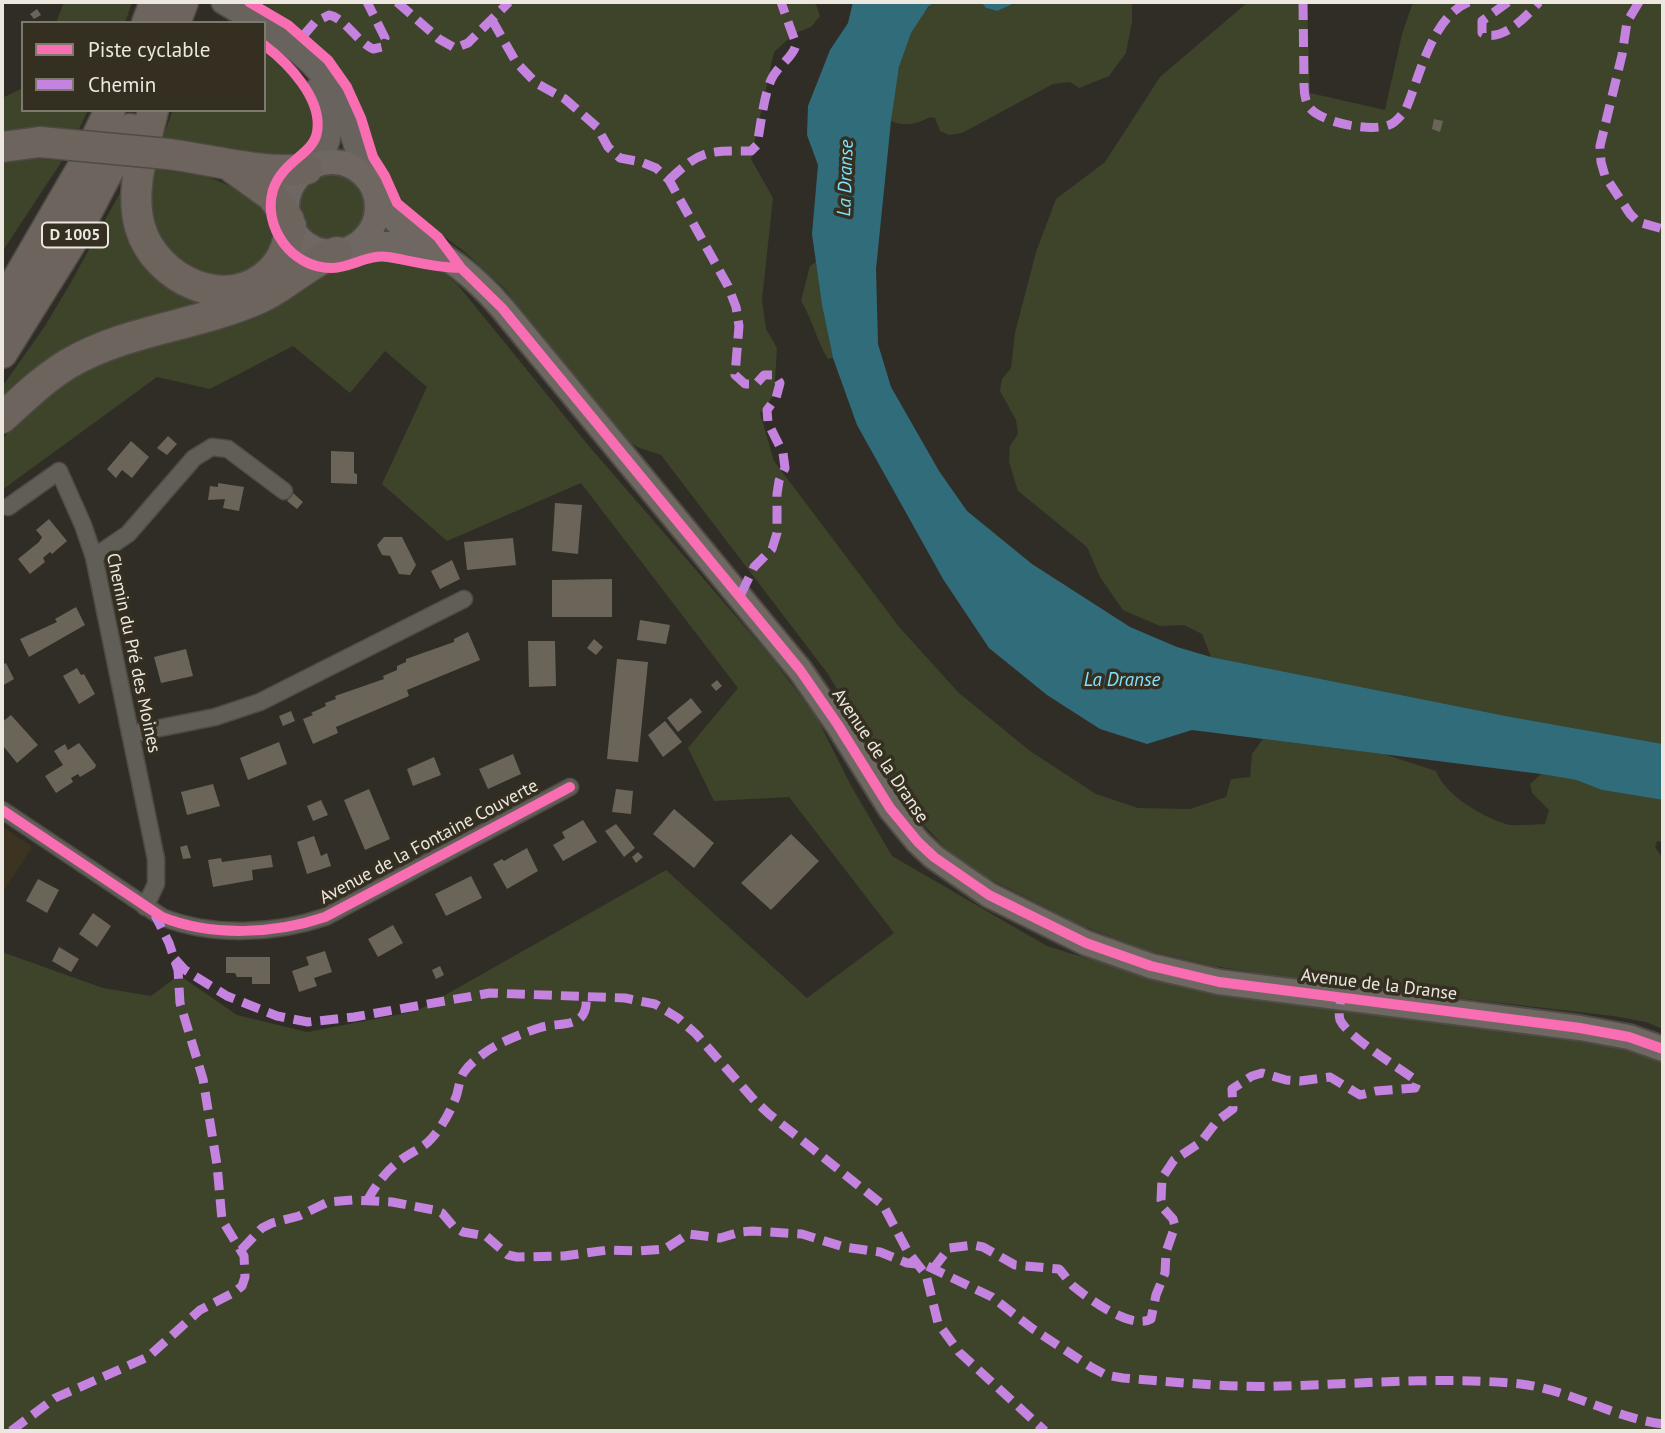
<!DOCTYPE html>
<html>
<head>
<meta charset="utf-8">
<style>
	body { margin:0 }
	#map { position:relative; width:1665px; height:1433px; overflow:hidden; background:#302d26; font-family:"PT Sans",sans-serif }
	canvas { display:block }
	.frame { position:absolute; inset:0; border:4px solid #ece8df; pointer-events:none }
	.legend { position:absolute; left:21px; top:21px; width:245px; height:91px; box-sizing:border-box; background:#352f21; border:2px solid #7e796d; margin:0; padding:9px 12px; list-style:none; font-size:21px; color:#ece8df }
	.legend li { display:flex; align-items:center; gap:14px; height:35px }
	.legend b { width:35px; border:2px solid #7e796d }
</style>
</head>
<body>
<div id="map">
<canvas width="1665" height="1433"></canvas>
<div class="frame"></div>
<ul class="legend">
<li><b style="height:9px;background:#f96db3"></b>Piste cyclable</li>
<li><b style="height:9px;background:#c483df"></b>Chemin</li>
</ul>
</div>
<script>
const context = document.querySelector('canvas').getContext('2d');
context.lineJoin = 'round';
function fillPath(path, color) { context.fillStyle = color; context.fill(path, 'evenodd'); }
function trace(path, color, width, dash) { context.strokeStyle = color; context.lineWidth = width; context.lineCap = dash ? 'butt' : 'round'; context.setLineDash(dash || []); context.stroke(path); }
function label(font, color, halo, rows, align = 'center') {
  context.font = font + ' "PT Sans",sans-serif'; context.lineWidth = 7; context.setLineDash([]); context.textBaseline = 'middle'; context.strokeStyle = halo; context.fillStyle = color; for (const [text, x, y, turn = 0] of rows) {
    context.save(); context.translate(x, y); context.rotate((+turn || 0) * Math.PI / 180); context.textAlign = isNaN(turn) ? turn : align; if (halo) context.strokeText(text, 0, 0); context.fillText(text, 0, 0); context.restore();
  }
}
fillPath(new Path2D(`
	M 2,826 L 32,847 L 2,893 Z`), '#3c3421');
fillPath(new Path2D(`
	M 64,2 L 132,2 L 125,23 L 56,23 Z
	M 260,2 L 815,2 L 820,16 L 811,27 L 795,33 L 774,52 L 751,159 L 773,198 L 762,300 L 766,329 L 777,348 L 774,395 L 760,413 L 774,461 L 900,628 L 959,693 L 1030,751 L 1096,794 L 1138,808 L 1190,809 L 1226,797 L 1231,779 L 1250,777 L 1252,754 L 1263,739 L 1384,754 L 1436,771 C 1445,795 1481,816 1506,824 C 1517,827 1533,824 1545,824 L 1549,810 L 1532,793 L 1530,784 L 1541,774 L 1576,780 L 1602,790 L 1663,800 L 1663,842 L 1657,841 L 1655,847 L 1663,859 L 1663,1029 L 1646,1022 L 1613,1016 L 1303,980 L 1214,966 L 1146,950 L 1080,925 L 988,878 L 946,849 L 904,803 L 828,674 L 661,455 L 637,447 L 626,439 L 504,288 L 465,252 L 411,212 L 399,201 L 387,174 L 375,156 L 364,117 L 340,72 L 330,58 L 305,34 L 281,15 Z
	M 935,2 L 981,2 L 986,8 L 996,11 L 1017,2 L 1132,2 L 1132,22 L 1126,53 L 1109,76 L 1079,88 L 1070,82 L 1053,84 L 962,133 L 949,135 L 940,131 L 935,118 L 930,117 C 917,124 905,127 891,121 C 897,81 900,29 935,2 Z
	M 1248,2 L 1307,2 L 1310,93 L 1385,110 L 1402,34 L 1413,2 L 1663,2 L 1663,744 L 1511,717 L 1211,657 L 1202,634 L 1184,625 L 1160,626 L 1123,610 L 1100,577 L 1087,547 L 1018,491 L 1009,462 L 1010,446 L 1018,434 L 1016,420 L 1000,391 L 1002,379 L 1011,368 L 1015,333 L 1036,252 L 1056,199 L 1105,162 L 1160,77 Z
	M 264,49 C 287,64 328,111 311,141 C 306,150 295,156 287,162 L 251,157 L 251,152 L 163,137 L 173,110 L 264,110 Z
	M 23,88 L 23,110 L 88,110 L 79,129 L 45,127 L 2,131 L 2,98 Z
	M 35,158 L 62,161 L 2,252 L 2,163 Z
	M 154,169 L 204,175 L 244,192 L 249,189 C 262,206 282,229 276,252 C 267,257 258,266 248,270 C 209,286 163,258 154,218 C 150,202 152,185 154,169 Z
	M298 206a34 34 0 1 1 68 0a34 34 0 1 1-68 0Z
	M 126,182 L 128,212 L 214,299 L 2,408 L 2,387 L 45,326 L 70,284 Z
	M 376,259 L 390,259 L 439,269 L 457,284 L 588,445 L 772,658 L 817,718 L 850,784 L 892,856 L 1047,946 L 1092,960 L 1226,993 L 1593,1042 L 1631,1050 L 1663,1063 L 1663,1431 L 2,1431 L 2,952 L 103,988 L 151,996 L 179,975 L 237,1015 L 307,1032 L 417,1011 L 666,870 L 807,998 L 894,933 L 789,797 L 714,801 L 688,748 L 738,688 L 581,483 L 447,541 L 382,484 L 427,387 L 385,351 L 350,393 L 293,346 L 210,389 L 157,377 L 2,490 L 2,439 C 24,416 48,394 75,377 C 128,344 199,335 257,316 L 275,308 L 274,305 L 329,270 L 340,270 Z
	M 816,262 L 822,305 L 833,358 L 828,359 C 816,340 813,320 801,301 L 810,266 Z`), '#3d4429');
fillPath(new Path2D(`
	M 853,2 L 935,2 L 928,7 L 911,33 L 899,67 L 891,121 L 876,269 L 878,344 L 891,387 L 939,471 L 967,511 L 1032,564 L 1130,627 L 1177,647 L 1211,657 L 1511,717 L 1663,744 L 1663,800 L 1602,790 L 1576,780 L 1541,774 L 1192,730 L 1147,744 L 1100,729 L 1047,695 L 989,648 L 943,579 L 857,425 L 833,358 L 822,305 L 812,234 L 818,165 L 807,135 L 808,106 L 830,50 L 848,23 Z
	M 981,2 L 1017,2 L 997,11 L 986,8 Z`), '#316c7b');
fillPath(new Path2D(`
	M 37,9 L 41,15 L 34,19 L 30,14 Z
	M 1434,119 L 1443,121 L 1440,132 L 1432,129 Z
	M 168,436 L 177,444 L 167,455 L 157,448 Z
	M 131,441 L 149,457 L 132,478 L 122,470 L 116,478 L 107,469 Z
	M 331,451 L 354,452 L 354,473 L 357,474 L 357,484 L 331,483 Z
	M 218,483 L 244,487 L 239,511 L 223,508 L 225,499 L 208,500 L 210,486 L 218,487 Z
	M 293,493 L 303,502 L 297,509 L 287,501 Z
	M 555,503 L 582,505 L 578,554 L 552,551 Z
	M 49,519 L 67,541 L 52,554 L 50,552 L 43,558 L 45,562 L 30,574 L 18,559 L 39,542 L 42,537 L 36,530 Z
	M 384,537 L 402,537 L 416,565 L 410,575 L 399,574 L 390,556 L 382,555 L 377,545 Z
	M 513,538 L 516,565 L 467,570 L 464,542 Z
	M 452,560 L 460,579 L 440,589 L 431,571 Z
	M 612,579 L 612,617 L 552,617 L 552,580 Z
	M 76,607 L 85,625 L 29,657 L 20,639 L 57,622 L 55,619 Z
	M 640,620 L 670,625 L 666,644 L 637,640 Z
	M 468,632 L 480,660 L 407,690 L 409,696 L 336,727 L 338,733 L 313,744 L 303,719 L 313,715 L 311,713 L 326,706 L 325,703 L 336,699 L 335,696 L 384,679 L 383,676 L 397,670 L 397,666 L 406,662 L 406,659 L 454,642 L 454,639 Z
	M 594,639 L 603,647 L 596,655 L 587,648 Z
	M 528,641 L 555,641 L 556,686 L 529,687 Z
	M 186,649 L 193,676 L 161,683 L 154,657 Z
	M 617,659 L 648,662 L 638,762 L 607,759 Z
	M 6,663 L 14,679 L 2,686 L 2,665 Z
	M 77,668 L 81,675 L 84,674 L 95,694 L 79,704 L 63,676 Z
	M 717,680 L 722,686 L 716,691 L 711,685 Z
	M 691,698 L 702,712 L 678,732 L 667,718 Z
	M 291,711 L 295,721 L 283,726 L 279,716 Z
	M 11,715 L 38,745 L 17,763 L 4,747 L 2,749 L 2,722 Z
	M 665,721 L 682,742 L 663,757 L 648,735 Z
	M 279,742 L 287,764 L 248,780 L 240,758 Z
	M 79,743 L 96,765 L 95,768 L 80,777 L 78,774 L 71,778 L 73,782 L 56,793 L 45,776 L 63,765 L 54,751 L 65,744 L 68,750 Z
	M 513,754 L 521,774 L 488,789 L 479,769 Z
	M 434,757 L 441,775 L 413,786 L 407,769 Z
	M 213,784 L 220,806 L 187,815 L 181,792 Z
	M 369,789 L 390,839 L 365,850 L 344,800 Z
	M 616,789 L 633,791 L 631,814 L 612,812 Z
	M 321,800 L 328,815 L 313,821 L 307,806 Z
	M 674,809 L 714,843 L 694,868 L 653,834 Z
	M 583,820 L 597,842 L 563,861 L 553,845 L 565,838 L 562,832 Z
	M 616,824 L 635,848 L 624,857 L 605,831 Z
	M 791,834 L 819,861 L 771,910 L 741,883 Z
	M 314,836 L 321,856 L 327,853 L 331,866 L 307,874 L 297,842 Z
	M 187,845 L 191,858 L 183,859 L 180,847 Z
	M 527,848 L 538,871 L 507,889 L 493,864 L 502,859 L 504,861 Z
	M 638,852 L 643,857 L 636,863 L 632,857 Z
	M 271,855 L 273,867 L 252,870 L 253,880 L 213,887 L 208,860 L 221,858 L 222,862 Z
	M 471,876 L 482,898 L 446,916 L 435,894 Z
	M 38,879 L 59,890 L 47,913 L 26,901 Z
	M 93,913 L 111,926 L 97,947 L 79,934 Z
	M 393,925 L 403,943 L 378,957 L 368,939 Z
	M 59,947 L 79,959 L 71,972 L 52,961 Z
	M 325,951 L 332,972 L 314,978 L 317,986 L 299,992 L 292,971 L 309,965 L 306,957 Z
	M 226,957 L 270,957 L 270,984 L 252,984 L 252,977 L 237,977 L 235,973 L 226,973 Z
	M 440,966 L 444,975 L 436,979 L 432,970 Z`), '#6a6558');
const street = new Path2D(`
	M 8,507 L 59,471 L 83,525 L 94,557 L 156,859 L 156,884 L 145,907
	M 94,557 L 128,534 L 194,458 L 212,447 L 228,449 L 284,491
	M 130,734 L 215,717 L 260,702 L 464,599
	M 2,810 L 162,917 C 212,937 275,934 325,917 L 570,787`);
const secondary = new Path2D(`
	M 223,2 L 258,23
	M 264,27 C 297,48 328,73 344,110 C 353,132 357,156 367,178
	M 316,165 C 336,135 332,120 318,88`);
const primary = new Path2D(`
	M287 207a45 45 0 1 1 90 0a45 45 0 1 1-90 0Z
	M 377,198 C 396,229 430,246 459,267 C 475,279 489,293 502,308 L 800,670 L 838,725 L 890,808 L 918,842 L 934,857 L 989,895 L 1086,943 L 1151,966 L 1219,982 L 1580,1028 L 1629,1037 L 1663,1049
	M 358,244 L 396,244 L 430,252`);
const highway = new Path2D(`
	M 147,23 L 155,2
	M 175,23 L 183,2
	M 153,110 C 145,147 129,189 140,227 C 155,280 229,315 272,270 C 284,258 288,242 291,226
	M 2,147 L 40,142
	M 168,154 C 215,160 260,174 307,169
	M 233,168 L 272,196 L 289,220
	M 2,306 L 81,170 L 110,110
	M 2,353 L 70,244 L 130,129
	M 2,418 C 23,399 43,379 68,364 C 127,329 198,326 260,298 C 287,286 309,262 337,252`);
trace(street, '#4e4b45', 19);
trace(secondary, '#4e4b45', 26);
trace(primary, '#4e4b45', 28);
trace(highway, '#4e4b45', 33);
trace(street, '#615e58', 16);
trace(secondary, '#68635d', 23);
trace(primary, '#6f6862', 24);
trace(highway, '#6e645e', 30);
const highwayBridge = new Path2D(`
	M 40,142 L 168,154`);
trace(highwayBridge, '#4e4b45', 33, []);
trace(highwayBridge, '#6e645e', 30);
trace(new Path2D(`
	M 397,2 L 439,39 L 455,48 L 468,43 L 509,2
	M 1303,2 L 1304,85 C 1304,92 1305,101 1309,107 C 1321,123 1370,132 1389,125 C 1396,123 1400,116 1405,111 C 1420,77 1431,17 1469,2
	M 1508,2 L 1482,21 L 1482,33 C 1501,44 1528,15 1539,2
	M 1639,2 L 1627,22 L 1622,55 L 1600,146 L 1601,162 L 1605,176 L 1630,214 L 1638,222 L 1663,229
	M 492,20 L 516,62 L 536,83 L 565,99 L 597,127 L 608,147 L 620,158 L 641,162 L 656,168 L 669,180 L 728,286 L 736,307 L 739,326 L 735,375 L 745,384 L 756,384 L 764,375 L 775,375 L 780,383 L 776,398 L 767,410 L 768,423 L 783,453 L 785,468 L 779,481 L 777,494 L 777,533 L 772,549 L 754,567 L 740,596
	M 303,36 L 315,22 L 329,15 C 345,18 356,41 373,49 L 382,47 L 385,38 L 367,2
	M 669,180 C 701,149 709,151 751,151 L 757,145 C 761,124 763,99 771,80 C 777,66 794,57 796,44 L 781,2
	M 175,959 L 185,970 L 227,996 L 277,1016 L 308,1022 L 354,1017 L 490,993 L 625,998 L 655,1004 L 678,1018 L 696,1034 L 755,1101 L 769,1114 L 883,1205 L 908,1252 L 926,1275 L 938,1323 L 959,1352 L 1045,1431
	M 367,1201 C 377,1183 388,1168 405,1157 C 414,1151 424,1147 431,1139 C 442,1127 450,1112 456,1097 C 459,1089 459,1079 464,1072 C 471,1062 486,1051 497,1045 C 511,1038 526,1032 542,1027 C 563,1022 589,1029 586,996
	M 241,1250 L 262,1228 L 272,1223 L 299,1216 L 328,1202 L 353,1200 L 392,1202 L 434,1210 L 442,1213 L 454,1227 L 463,1232 L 486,1236 L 508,1255 L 517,1257 L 564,1256 L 608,1250 L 637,1251 L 665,1249 L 688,1234 L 720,1238 L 740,1232 L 752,1231 L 802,1234 L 844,1247 L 880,1252 L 907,1263 L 925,1265 L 992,1297 L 1033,1329 L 1091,1367 L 1106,1375 L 1123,1378 C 1176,1382 1229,1388 1282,1386 C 1362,1384 1441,1376 1521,1384 C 1570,1390 1614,1418 1663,1424
	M 933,1269 L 949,1248 L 973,1245 L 983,1247 L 1015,1265 L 1059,1269 C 1064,1274 1068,1281 1073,1286 C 1089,1299 1131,1330 1151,1319 L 1156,1295 L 1165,1273 L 1166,1252 L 1175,1226 L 1173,1219 L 1164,1209 L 1161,1200 L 1162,1178 L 1174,1160 L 1201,1142 L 1217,1121 L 1233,1109 L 1232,1089 L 1252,1076 L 1262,1073 L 1286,1080 L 1300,1081 L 1330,1077 L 1360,1095 L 1376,1091 L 1415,1088 L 1417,1083 L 1414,1079 C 1398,1067 1348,1037 1340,1020 C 1338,1013 1340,1005 1341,998
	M 11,1431 L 55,1398 L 148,1357 L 200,1310 L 235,1292 L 242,1286 L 245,1277 L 244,1256 L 222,1220 L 217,1165 L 203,1079 L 180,1003 L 178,970 L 169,943 L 155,915`), '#c483df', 9, [18, 9]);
trace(new Path2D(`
	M 249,2 L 288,25 L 328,60 L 347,87 L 361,118 L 373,157 L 385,176 L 397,203 L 438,237 L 461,268 L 502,308 L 800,670 L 838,725 L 890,808 L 918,842 L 934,857 L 989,895 L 1086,943 L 1151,966 L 1219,982 L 1580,1028 L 1629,1037 L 1663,1049
	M 264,45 C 288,63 323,99 317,132 C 314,154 282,161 273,190 C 262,227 292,268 331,268 C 351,268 368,254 388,257 C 414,261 433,268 461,268
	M 2,810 L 162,917 C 212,937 275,934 325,917 L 570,787`), '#f96db3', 10);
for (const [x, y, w] of [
	[75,235,66]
]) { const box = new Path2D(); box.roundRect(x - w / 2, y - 12.5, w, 25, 5); context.fillStyle = '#352f21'; context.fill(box); trace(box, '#ece8df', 2); }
label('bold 16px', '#ece8df', null, [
	["D 1005",75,235]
]);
label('18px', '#ece8df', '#352f21', [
	["Chemin du Pré des Moines",133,653,78],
	["Avenue de la Dranse",880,756,56],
	["Avenue de la Fontaine Couverte",429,842,-28],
	["Avenue de la Dranse",1379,985,7]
]);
label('italic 19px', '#80e3ff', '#352f21', [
	["La Dranse",846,178,-88],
	["La Dranse",1122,681]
]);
</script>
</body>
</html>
